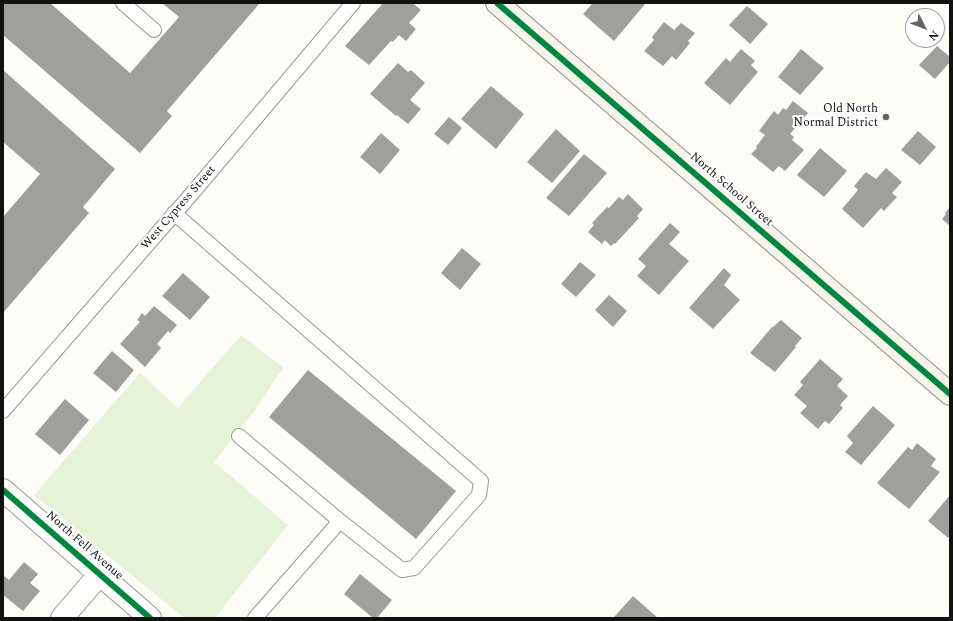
<!DOCTYPE html>
<html>
<head>
<meta charset="utf-8">
<style>
	body { margin:0 }
	#map { position:relative; width:953px; height:621px; overflow:hidden; background:#fdfcf7; font-family:Spectral,serif }
	canvas { display:block }
	.frame { position:absolute; inset:0; border:4px solid #111; pointer-events:none }
	.north { position:absolute; left:905px; top:8px; width:40px; height:40px; box-sizing:border-box; background:#fff; border:1px solid #a0a0a0; border-radius:50%; rotate:132deg; font-size:11px; font-weight:700; line-height:16px; text-align:center; color:#111 }
	.north::after { content:''; display:block; margin:auto; width:14px; height:18px; background:#646362; clip-path:polygon(50% 0,100% 100%,50% 72%,0 100%) }
</style>
</head>
<body>
<div id="map">
<canvas width="953" height="621"></canvas>
<div class="frame"></div>
<div class="north">N</div>
</div>
<script>
const context = document.querySelector('canvas').getContext('2d');
context.lineJoin = 'round';
function fillPath(path, color) { context.fillStyle = color; context.fill(path, 'evenodd'); }
function trace(path, color, width, dash) { context.strokeStyle = color; context.lineWidth = width; context.lineCap = dash ? 'butt' : 'round'; context.setLineDash(dash || []); context.stroke(path); }
function label(font, color, halo, rows, align = 'center') {
  context.font = font + ' Spectral,serif'; context.lineWidth = 4; context.setLineDash([]); context.textBaseline = 'middle'; context.strokeStyle = halo; context.fillStyle = color; for (const [text, x, y, turn = 0] of rows) {
    context.save(); context.translate(x, y); context.rotate((+turn || 0) * Math.PI / 180); context.textAlign = isNaN(turn) ? turn : align; if (halo) context.strokeText(text, 0, 0); context.fillText(text, 0, 0); context.restore();
  }
}
fillPath(new Path2D(`
	M 241,335 L 284,368 L 278,375 L 256,409 L 214,462 L 288,525 L 215,618 L 184,618 L 34,495 L 140,373 L 178,408 Z`), '#e7f3d7');
fillPath(new Path2D(`
	M 3,3 L 50,3 L 130,73 L 179,17 L 162,3 L 260,3 L 167,111 L 172,116 L 140,153 L 3,35 Z
	M 383,3 L 413,3 L 421,10 L 409,23 L 416,29 L 406,41 L 399,35 L 393,42 L 391,41 L 369,65 L 345,46 Z
	M 593,3 L 646,3 L 614,41 L 583,14 Z
	M 747,6 L 768,24 L 750,44 L 729,25 Z
	M 664,22 L 674,30 L 681,23 L 695,33 L 688,41 L 690,43 L 676,60 L 672,56 L 663,66 L 644,51 L 654,40 L 652,37 Z
	M 937,46 L 950,57 L 950,62 L 935,79 L 919,65 Z
	M 741,49 L 755,61 L 751,65 L 758,72 L 730,105 L 704,83 L 726,58 L 730,62 Z
	M 801,49 L 824,68 L 800,95 L 778,77 Z
	M 398,63 L 408,72 L 411,70 L 425,83 L 410,100 L 421,109 L 408,124 L 397,115 L 396,116 L 370,94 Z
	M 3,70 L 115,169 L 83,207 L 89,213 L 3,313 L 3,217 L 40,174 L 3,142 Z
	M 491,86 L 524,114 L 496,149 L 461,119 Z
	M 793,101 L 808,113 L 790,134 L 794,137 L 792,140 L 804,150 L 785,171 L 779,166 L 773,172 L 751,154 L 757,148 L 756,147 L 765,135 L 759,131 L 774,111 L 778,115 L 783,108 L 786,110 Z
	M 449,117 L 462,128 L 448,145 L 434,134 Z
	M 556,129 L 580,151 L 552,183 L 527,162 Z
	M 918,131 L 936,147 L 920,165 L 901,150 Z
	M 381,133 L 400,150 L 380,174 L 360,157 Z
	M 820,148 L 847,171 L 824,197 L 797,175 Z
	M 584,154 L 607,173 L 569,216 L 546,198 Z
	M 886,168 L 902,182 L 892,193 L 897,197 L 884,211 L 881,208 L 863,228 L 842,209 L 858,190 L 854,186 L 866,172 L 876,179 Z
	M 628,194 L 643,209 L 637,216 L 639,218 L 615,244 L 614,243 L 611,246 L 605,240 L 602,244 L 588,232 L 594,225 L 592,223 L 607,207 L 609,208 L 619,197 L 623,200 Z
	M 950,207 L 950,226 L 942,219 L 946,214 L 945,213 Z
	M 670,223 L 680,232 L 669,244 L 689,261 L 659,295 L 637,276 L 646,266 L 638,259 Z
	M 462,248 L 481,264 L 460,290 L 441,273 Z
	M 580,262 L 596,275 L 576,297 L 561,284 Z
	M 724,268 L 731,275 L 724,285 L 740,300 L 713,329 L 689,308 Z
	M 183,273 L 210,297 L 190,320 L 162,296 Z
	M 609,295 L 627,311 L 613,327 L 595,310 Z
	M 154,306 L 177,325 L 170,333 L 168,331 L 157,344 L 161,348 L 145,367 L 120,344 L 140,322 L 137,320 L 142,313 L 145,316 Z
	M 781,320 L 802,338 L 795,346 L 796,347 L 775,372 L 750,353 L 772,327 L 773,327 Z
	M 112,351 L 134,370 L 116,392 L 93,373 Z
	M 820,359 L 843,379 L 837,386 L 848,396 L 840,405 L 843,408 L 829,424 L 825,421 L 818,429 L 800,413 L 807,406 L 794,395 L 803,385 L 800,382 Z
	M 308,370 L 456,491 L 416,539 L 269,417 Z
	M 65,399 L 89,420 L 60,455 L 35,434 Z
	M 873,406 L 895,425 L 861,465 L 845,452 L 853,443 L 847,436 Z
	M 917,443 L 936,459 L 931,466 L 940,472 L 909,509 L 877,483 L 908,447 L 912,450 Z
	M 950,495 L 950,536 L 948,538 L 928,521 Z
	M 24,562 L 38,574 L 30,583 L 40,591 L 23,611 L 3,595 L 3,575 L 9,580 Z
	M 360,574 L 392,600 L 377,618 L 373,618 L 344,594 Z
	M 633,596 L 658,618 L 615,618 L 614,617 Z`), '#a19f9c');
const lane = new Path2D(`
	M 123,3 L 154,30
	M 174,213 L 481,481 L 479,495 L 414,568 L 402,570 L 340,521 L 239,436
	M 3,411 L 195,190 L 353,3
	M 255,618 L 340,521`);
const street = new Path2D(`
	M 3,490 L 150,618
	M 62,618 L 99,575`);
const secondary = new Path2D(`
	M 497,3 L 950,394`);
trace(lane, '#979795', 16);
trace(street, '#979795', 24);
trace(secondary, '#8e8d8b', 24);
trace(lane, '#fffffe', 14);
trace(street, '#fffffe', 22);
trace(secondary, '#f6f4eb', 22);
trace(new Path2D(`
	M 497,3 L 950,394
	M 3,490 L 150,618`), '#00873e', 6);
for (const [x, y, r, color] of [
	[886,117,4,"#646362"]
]) { const dot = new Path2D(); dot.arc(x, y, r, 0, 2 * Math.PI); context.fillStyle = color; context.fill(dot); trace(dot, '#fff', 1.5); }
label('12px', '#111', '#fff', [
	["Old North",878,110],
	["Normal District",878,124]
], 'right');
label('12px', '#111', '#fff', [
	["North School Street",731,190,41],
	["West Cypress Street",179,208,-49],
	["North Fell Avenue",84,546,41]
]);
</script>
</body>
</html>
